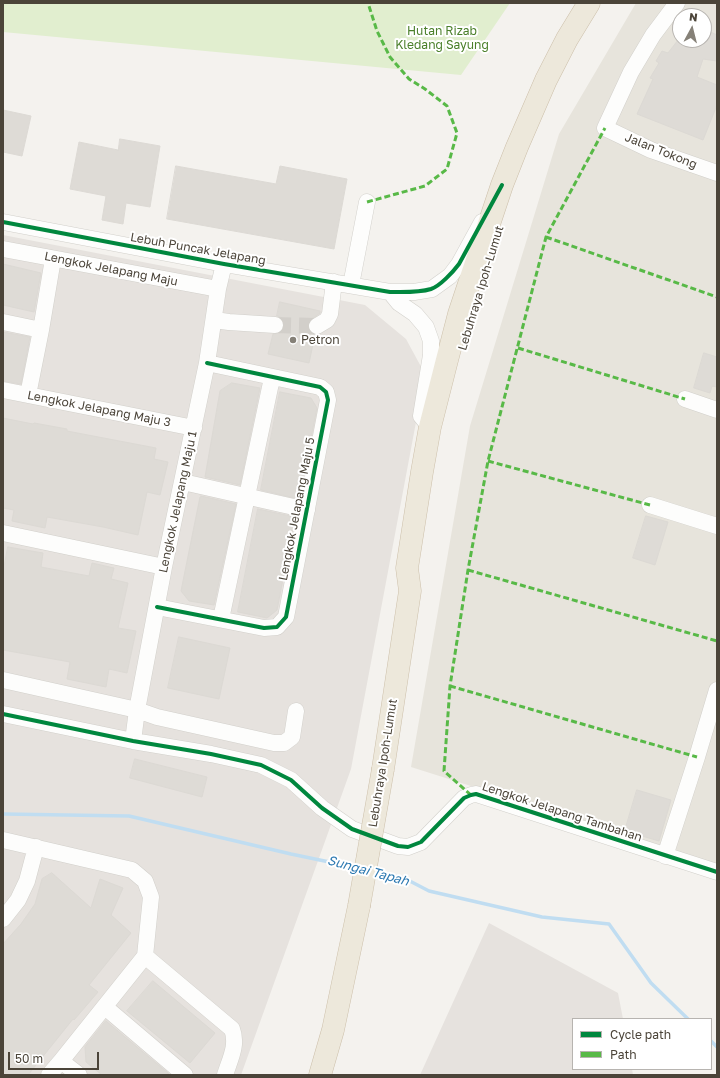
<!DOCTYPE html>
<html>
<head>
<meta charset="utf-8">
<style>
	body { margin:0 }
	#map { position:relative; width:720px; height:1078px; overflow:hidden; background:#f4f2ee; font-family:"Golos Text",sans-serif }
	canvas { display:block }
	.frame { position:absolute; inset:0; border:4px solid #4b4439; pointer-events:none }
	.legend { position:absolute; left:572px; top:1018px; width:140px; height:52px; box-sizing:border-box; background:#fff; border:1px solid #b7b4b0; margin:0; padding:5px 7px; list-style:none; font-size:12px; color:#4b4439 }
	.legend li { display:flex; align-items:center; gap:8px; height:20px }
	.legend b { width:20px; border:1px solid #b7b4b0 }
	.north { position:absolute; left:672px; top:8px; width:40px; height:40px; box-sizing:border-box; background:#fff; border:1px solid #b7b4b0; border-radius:50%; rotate:7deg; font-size:11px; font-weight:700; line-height:16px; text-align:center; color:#4b4439 }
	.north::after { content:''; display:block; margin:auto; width:14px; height:18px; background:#868178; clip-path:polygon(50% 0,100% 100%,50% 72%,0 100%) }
	.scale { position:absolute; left:8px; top:1052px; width:91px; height:18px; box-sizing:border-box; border:2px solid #4b4439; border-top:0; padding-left:5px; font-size:12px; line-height:14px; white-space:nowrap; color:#4b4439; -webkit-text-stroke:3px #fff; paint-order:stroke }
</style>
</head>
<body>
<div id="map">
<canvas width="720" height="1078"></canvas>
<div class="frame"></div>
<ul class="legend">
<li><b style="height:5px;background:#00873e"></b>Cycle path</li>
<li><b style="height:5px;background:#58b947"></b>Path</li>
</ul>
<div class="north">N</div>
<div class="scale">50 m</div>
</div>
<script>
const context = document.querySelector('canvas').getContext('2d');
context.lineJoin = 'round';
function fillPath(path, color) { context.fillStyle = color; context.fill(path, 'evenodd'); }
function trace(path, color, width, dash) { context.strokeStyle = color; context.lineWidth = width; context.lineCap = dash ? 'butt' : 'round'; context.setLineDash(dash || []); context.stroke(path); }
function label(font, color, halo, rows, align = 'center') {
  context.font = font + ' "Golos Text",sans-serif'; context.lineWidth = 4; context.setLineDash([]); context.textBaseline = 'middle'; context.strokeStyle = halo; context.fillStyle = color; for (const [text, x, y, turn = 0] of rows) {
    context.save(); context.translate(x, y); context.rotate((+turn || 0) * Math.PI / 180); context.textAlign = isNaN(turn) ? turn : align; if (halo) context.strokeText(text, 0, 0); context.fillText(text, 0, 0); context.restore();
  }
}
fillPath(new Path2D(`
	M 636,3 L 717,3 L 717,864 L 411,767 L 470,426 L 559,134 ZM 680,16 L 704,16 L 704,40 L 680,40 Z`), '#e7e4dc');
fillPath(new Path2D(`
	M 3,235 L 365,305 L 406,339 L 425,374 L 351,769 L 241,1075 L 3,1075 Z
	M 489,923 L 618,993 L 623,1019 L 573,1019 L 573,1069 L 632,1069 L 633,1075 L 420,1075 Z`), '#e6e2de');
fillPath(new Path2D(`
	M 3,3 L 510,3 L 461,75 L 3,32 Z`), '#e1eecf');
trace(new Path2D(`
	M 3,814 L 129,816 L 291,854 L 358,868
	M 372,871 L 404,878 L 429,891 L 542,917 L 609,924 L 651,983 L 688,1019
	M 711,1041 L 717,1047`), '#c0ddf1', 3.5);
const building = new Path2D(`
	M 704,29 L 717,35 L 717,61 L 703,59 L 697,77 L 717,85 L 717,105 L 703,140 L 637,114 L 653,79 L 650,78 L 659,63 L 656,61 L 662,51 L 668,53 L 678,40 L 704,40 Z
	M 3,110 L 31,116 L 22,156 L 3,152 Z
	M 120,139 L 160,146 L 150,207 L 126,203 L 123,224 L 102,220 L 106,196 L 70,189 L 79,142 L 118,150 Z
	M 176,166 L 276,184 L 280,166 L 347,179 L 334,249 L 167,219 Z
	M 3,264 L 41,273 L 34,312 L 3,305 Z
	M 280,302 L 320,311 L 320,313 L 309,321 L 308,326 L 309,331 L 312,334 L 315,335 L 309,363 L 268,354 L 273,334 L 280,333 L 283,331 L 284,326 L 283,320 L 281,317 L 277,316 Z
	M 3,332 L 30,337 L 21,384 L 3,381 Z
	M 704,353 L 717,357 L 717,387 L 712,386 L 710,393 L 694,388 Z
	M 232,383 L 260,388 L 240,485 L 205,477 L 220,391 Z
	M 280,392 L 311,398 L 317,408 L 299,499 L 261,490 Z
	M 3,418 L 33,424 L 34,423 L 67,429 L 67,431 L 156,448 L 154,459 L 168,462 L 160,495 L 147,492 L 138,535 L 103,527 L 47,517 L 45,528 L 12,521 L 14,510 L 3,508 Z
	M 201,496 L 236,504 L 214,605 L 189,601 L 181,591 L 200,497 L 201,497 Z
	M 258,509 L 295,517 L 277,610 L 267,618 L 238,612 Z
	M 646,516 L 668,522 L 655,565 L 633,558 Z
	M 8,547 L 43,553 L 41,567 L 89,576 L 92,563 L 114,568 L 111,579 L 128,583 L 118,628 L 136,631 L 127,673 L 109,669 L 106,687 L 67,679 L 70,662 L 3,650 L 3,573 Z
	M 179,637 L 230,648 L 219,699 L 168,688 Z
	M 135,759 L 207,777 L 202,797 L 130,778 Z
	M 637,790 L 671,800 L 659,841 L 625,831 Z
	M 52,873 L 91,908 L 100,879 L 123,888 L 111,915 L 131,933 L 89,985 L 98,992 L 74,1020 L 73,1019 L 28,1075 L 3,1075 L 3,944 L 21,924 L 35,904 L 42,879 Z
	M 153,981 L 215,1033 L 190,1063 L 127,1011 Z
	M 106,1021 L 168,1073 L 170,1075 L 102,1075 L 86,1062 L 85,1047 Z`);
fillPath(building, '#dedbd6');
trace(building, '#dcd9d4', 1);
trace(new Path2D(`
	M 275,325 L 317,326`), '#d2cfca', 16, [16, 8]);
const minor = new Path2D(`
	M 677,3 L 653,35 L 631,72 L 605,128 L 651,150 L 717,173
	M 3,222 L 224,264 L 390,292 L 414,292 L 432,289 L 450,276 L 459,264 L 482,222
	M 3,249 L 218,289
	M 351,285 L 367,202
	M 390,292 L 399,303 L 415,314 L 426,327 L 431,341 L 431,355 L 421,416 L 430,427
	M 214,320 L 229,322 L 275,325
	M 3,322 L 41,330
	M 317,326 L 327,320 L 330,314 L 334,282
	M 3,390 L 194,428
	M 28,395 L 41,330 L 53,259
	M 685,399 L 717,410
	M 183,482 L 307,510
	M 650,505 L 717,526
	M 3,533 L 164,567
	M 157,607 L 264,628 L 277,627 L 286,617 L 328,400 L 326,392 L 320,387 L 207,363
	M 221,619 L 272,378
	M 3,680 L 137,710 L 157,717 L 274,743 L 284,743 L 292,737 L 296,711
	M 3,714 L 133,741 L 211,754 L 261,765 L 291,780 L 322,808 L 352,829 L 398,846 L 408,847 L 421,842 L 464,798 L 471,795 L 476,794 L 717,872
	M 133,741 L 137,710 L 164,567 L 207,363 L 218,289 L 224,264
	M 3,840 L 132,870 L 145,881 L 151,897 L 145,956 L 61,1061 L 49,1075
	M 665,856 L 697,757 L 717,690
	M 3,919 L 18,900 L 27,881 L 36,847
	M 145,956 L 232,1029 C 238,1045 230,1059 225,1075
	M 105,1007 L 185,1075
	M 61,1061 L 79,1075`);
const highway = new Path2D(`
	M 383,769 L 410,591 L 407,568 L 422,472 L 430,427 L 446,364 L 459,314 L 502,185 L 517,147 L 546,80 L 567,39 L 589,3
	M 320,1075 L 333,1030 L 359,906`);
trace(minor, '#d2d0cb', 17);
trace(highway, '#ccbfa9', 23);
trace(minor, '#fdfdfc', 16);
trace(highway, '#ede8db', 22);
const highwayBridge = new Path2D(`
	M 359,906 L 383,769`);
trace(highwayBridge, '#ccbfa9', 23, []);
trace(highwayBridge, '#ede8db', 22);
trace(new Path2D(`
	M 367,202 L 425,186 L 447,169 L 457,133 L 447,106 L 425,89 L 409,79 L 390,57 L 377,31 L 368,3
	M 546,237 L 717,297
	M 518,348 L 685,399
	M 488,461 L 650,505
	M 468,570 L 717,641
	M 450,686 L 697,757
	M 471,795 L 444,771 L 450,686 L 468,570 L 488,461 L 546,237 L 605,128`), '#58b947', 3, [6, 3]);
trace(new Path2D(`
	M 3,222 L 224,264 L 390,292 C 403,292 418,293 431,289 C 440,286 453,272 459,264 L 502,185
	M 157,607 L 264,628 L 277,627 L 286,617 L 328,400 L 326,392 L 320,387 L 207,363
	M 3,714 L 133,741 L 211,754 L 261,765 L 291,780 L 322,808 L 352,829 L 398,846 L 408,847 L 421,842 L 464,798 L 471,795 L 476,794 L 717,872`), '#00873e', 4);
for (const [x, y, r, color] of [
	[293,340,4,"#868178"]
]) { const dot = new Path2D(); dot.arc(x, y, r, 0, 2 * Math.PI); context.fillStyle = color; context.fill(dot); trace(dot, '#fff', 1.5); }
label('12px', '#4a7f2a', '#fff', [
	["Hutan Rizab",442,31],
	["Kledang Sayung",442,45]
]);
label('12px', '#4b4439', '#fff', [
	["Jalan Tokong",661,151,22],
	["Lebuh Puncak Jelapang",198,249,10],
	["Lengkok Jelapang Maju",111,269,11],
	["Lebuhraya Ipoh-Lumut",481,288,-73],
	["Lengkok Jelapang Maju 3",99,409,11],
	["Lengkok Jelapang Maju 1",178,502,-78],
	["Lengkok Jelapang Maju 5",297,509,-79],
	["Lebuhraya Ipoh-Lumut",383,763,-81],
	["Lengkok Jelapang Tambahan",562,812,18]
]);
label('12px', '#4b4439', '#fff', [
	["Petron",301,340]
], 'left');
label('italic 13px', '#2e7ab2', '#fff', [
	["Sungai Tapah",368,871,15]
]);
</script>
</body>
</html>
